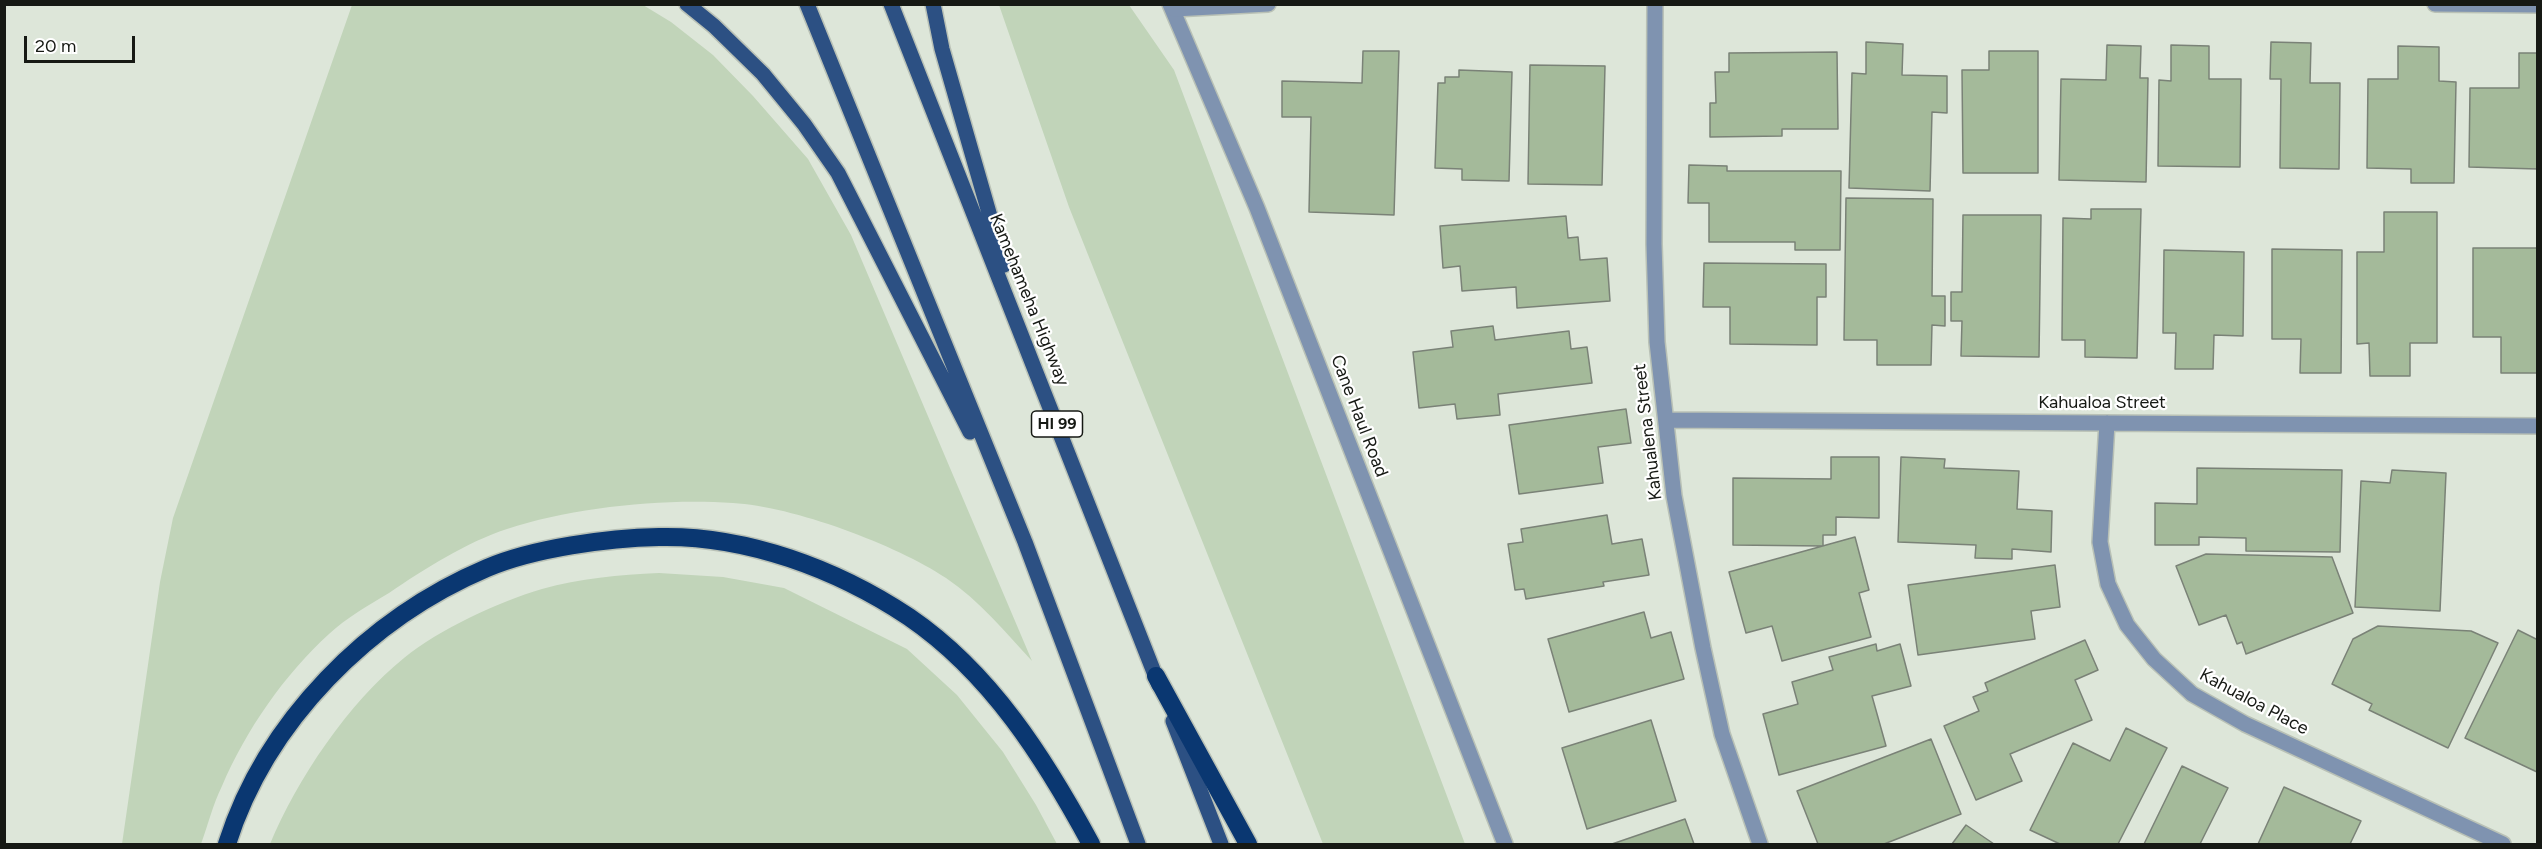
<!DOCTYPE html>
<html>
<head>
<meta charset="utf-8">
<style>
	body { margin:0 }
	#map { position:relative; width:2542px; height:849px; overflow:hidden; background:#dde6d9; font-family:Figtree,sans-serif }
	canvas { display:block }
	.frame { position:absolute; inset:0; border:6px solid #161914; pointer-events:none }
	.scale { position:absolute; left:24px; top:36px; width:111px; height:27px; box-sizing:border-box; border:3px solid #161914; border-top:0; padding-left:8px; font-size:18px; line-height:21px; white-space:nowrap; color:#161914; -webkit-text-stroke:4px #fff; paint-order:stroke }
</style>
</head>
<body>
<div id="map">
<canvas width="2542" height="849"></canvas>
<div class="frame"></div>
<div class="scale">20 m</div>
</div>
<script>
const context = document.querySelector('canvas').getContext('2d');
context.lineJoin = 'round';
function fillPath(path, color) { context.fillStyle = color; context.fill(path, 'evenodd'); }
function trace(path, color, width, dash) { context.strokeStyle = color; context.lineWidth = width; context.lineCap = dash ? 'butt' : 'round'; context.setLineDash(dash || []); context.stroke(path); }
function label(font, color, halo, rows, align = 'center') {
  context.font = font + ' Figtree,sans-serif'; context.lineWidth = 4.5; context.setLineDash([]); context.textBaseline = 'middle'; context.strokeStyle = halo; context.fillStyle = color; for (const [text, x, y, turn = 0] of rows) {
    context.save(); context.translate(x, y); context.rotate((+turn || 0) * Math.PI / 180); context.textAlign = isNaN(turn) ? turn : align; if (halo) context.strokeText(text, 0, 0); context.fillText(text, 0, 0); context.restore();
  }
}
fillPath(new Path2D(`
	M 352,5 L 643,5 L 671,22 L 713,55 L 753,96 L 808,159 L 851,235 L 1032,661 C 1005,632 980,601 946,578 C 897,545 792,506 733,503 C 664,498 573,507 507,529 C 467,542 424,569 389,593 C 369,605 346,618 329,634 C 284,675 246,730 222,786 C 213,804 208,825 201,844 L 122,844 L 160,582 L 173,518 Z
	M 999,5 L 1129,5 L 1174,70 L 1465,844 L 1323,844 L 1069,207 Z
	M 659,573 L 723,577 L 784,588 L 907,649 L 957,695 L 1003,752 L 1036,805 L 1057,844 L 270,844 C 297,779 349,702 404,658 C 438,630 500,601 542,589 C 580,578 619,575 659,573 Z`), '#c1d4b9');
const building = new Path2D(`
	M 1866,42 L 1903,44 L 1902,75 L 1947,76 L 1947,113 L 1932,112 L 1930,191 L 1849,188 L 1852,73 L 1866,74 Z
	M 2271,42 L 2311,43 L 2310,83 L 2340,83 L 2339,169 L 2280,168 L 2281,79 L 2270,79 Z
	M 2107,45 L 2141,46 L 2140,78 L 2148,78 L 2146,182 L 2059,180 L 2061,79 L 2106,80 Z
	M 2171,45 L 2209,46 L 2209,79 L 2241,79 L 2240,167 L 2158,166 L 2159,80 L 2171,81 Z
	M 2398,46 L 2439,47 L 2439,81 L 2456,82 L 2454,183 L 2411,183 L 2411,169 L 2367,168 L 2368,79 L 2398,79 Z
	M 1363,51 L 1399,51 L 1394,215 L 1309,212 L 1311,117 L 1282,117 L 1282,81 L 1362,83 Z
	M 1989,51 L 2038,51 L 2038,173 L 1963,173 L 1962,70 L 1989,70 Z
	M 1837,52 L 1838,129 L 1782,129 L 1782,136 L 1710,137 L 1710,103 L 1716,103 L 1715,72 L 1729,72 L 1729,53 Z
	M 2519,53 L 2538,53 L 2538,169 L 2469,167 L 2470,88 L 2519,88 Z
	M 1530,65 L 1605,66 L 1602,185 L 1528,184 Z
	M 1459,70 L 1512,72 L 1509,181 L 1462,180 L 1462,169 L 1435,168 L 1438,83 L 1445,83 L 1445,77 L 1459,77 Z
	M 1689,165 L 1727,166 L 1727,171 L 1841,171 L 1840,250 L 1795,250 L 1795,242 L 1709,242 L 1709,203 L 1688,203 Z
	M 1846,198 L 1933,199 L 1932,296 L 1945,296 L 1945,326 L 1932,325 L 1931,365 L 1877,365 L 1877,340 L 1844,340 Z
	M 2091,209 L 2141,209 L 2137,358 L 2085,357 L 2085,340 L 2062,340 L 2063,218 L 2091,219 Z
	M 2384,212 L 2437,212 L 2437,343 L 2410,343 L 2410,376 L 2370,376 L 2369,343 L 2357,344 L 2357,252 L 2384,252 Z
	M 1963,215 L 2041,215 L 2039,357 L 1961,356 L 1962,321 L 1951,321 L 1951,292 L 1962,292 Z
	M 1566,216 L 1568,238 L 1578,237 L 1580,260 L 1607,258 L 1610,301 L 1517,308 L 1516,287 L 1462,291 L 1460,266 L 1443,268 L 1440,226 Z
	M 2473,248 L 2538,248 L 2538,373 L 2501,373 L 2501,337 L 2473,337 Z
	M 2272,249 L 2342,250 L 2341,373 L 2300,373 L 2301,339 L 2272,339 Z
	M 2164,250 L 2244,252 L 2243,336 L 2214,335 L 2213,369 L 2175,369 L 2176,333 L 2163,333 Z
	M 1704,263 L 1826,264 L 1826,297 L 1817,297 L 1817,345 L 1730,344 L 1730,307 L 1703,307 Z
	M 1493,326 L 1495,340 L 1569,331 L 1571,349 L 1587,347 L 1592,383 L 1498,394 L 1500,415 L 1457,419 L 1455,404 L 1419,408 L 1413,352 L 1453,347 L 1451,331 Z
	M 1626,409 L 1631,443 L 1598,447 L 1603,483 L 1519,494 L 1509,425 Z
	M 1831,457 L 1879,457 L 1879,518 L 1836,517 L 1836,535 L 1823,535 L 1823,546 L 1733,545 L 1733,478 L 1831,479 Z
	M 1901,457 L 1945,459 L 1944,468 L 2019,471 L 2017,509 L 2052,511 L 2051,552 L 2012,549 L 2012,559 L 1975,558 L 1976,545 L 1898,542 Z
	M 2197,468 L 2342,470 L 2340,552 L 2246,551 L 2246,538 L 2199,537 L 2199,545 L 2155,545 L 2155,503 L 2197,504 Z
	M 2392,470 L 2446,473 L 2440,611 L 2355,607 L 2361,481 L 2390,483 Z
	M 1607,515 L 1612,544 L 1642,539 L 1649,575 L 1603,582 L 1604,586 L 1526,599 L 1524,589 L 1515,590 L 1508,544 L 1523,542 L 1521,529 Z
	M 1855,537 L 1869,590 L 1859,593 L 1871,637 L 1782,661 L 1772,626 L 1746,633 L 1729,572 Z
	M 2206,554 L 2332,557 L 2353,613 L 2246,654 L 2242,642 L 2237,644 L 2226,615 L 2199,625 L 2176,566 Z
	M 2055,565 L 2060,607 L 2031,611 L 2035,639 L 1918,655 L 1908,585 Z
	M 1644,612 L 1651,638 L 1671,632 L 1684,679 L 1569,712 L 1548,639 Z
	M 2378,626 L 2471,631 L 2498,643 L 2448,748 L 2369,710 L 2372,704 L 2332,684 L 2353,639 Z
	M 2518,630 L 2538,640 L 2537,772 L 2465,738 Z
	M 2085,640 L 2098,670 L 2075,680 L 2092,720 L 2010,754 L 2022,781 L 1976,800 L 1944,726 L 1979,711 L 1973,697 L 1988,691 L 1985,683 Z
	M 1876,644 L 1877,651 L 1900,644 L 1911,686 L 1872,696 L 1886,746 L 1779,775 L 1763,714 L 1798,704 L 1792,682 L 1833,670 L 1829,657 Z
	M 1651,720 L 1676,801 L 1587,829 L 1562,748 Z
	M 2126,728 L 2167,748 L 2118,844 L 2060,844 L 2030,830 L 2073,743 L 2110,761 Z
	M 1931,739 L 1961,814 L 1884,844 L 1818,844 L 1797,791 Z
	M 2182,766 L 2228,788 L 2200,844 L 2144,844 Z
	M 2284,787 L 2361,821 L 2350,844 L 2258,844 Z
	M 1685,819 L 1694,844 L 1612,844 Z
	M 1966,825 L 1994,844 L 1952,844 Z`);
fillPath(building, '#a4ba9a');
trace(building, '#7a8277', 1.5);
const service = new Path2D(`
	M 1170,4 L 1257,208 L 1505,844`);
const minor = new Path2D(`
	M 1655,4 L 1654,244 L 1657,342 L 1674,496 L 1703,648 L 1722,734 L 1760,844
	M 2435,4 L 2538,5
	M 1174,9 L 1268,4
	M 1666,420 L 2538,426
	M 2107,423 L 2100,542 L 2108,584 L 2127,625 L 2154,659 L 2192,694 L 2245,724 L 2503,844`);
const primary = new Path2D(`
	M 687,4 L 714,26 L 763,74 L 804,124 L 838,173 L 970,432
	M 807,4 L 1025,542 L 1138,844
	M 891,4 L 1159,685
	M 933,4 L 942,49 L 1004,265
	M 1173,721 L 1221,844`);
const motorway = new Path2D(`
	M 1156,676 L 1248,844
	M 227,844 C 266,721 369,618 487,568 C 534,548 608,538 659,537 C 746,535 837,569 909,617 C 991,673 1045,759 1091,844`);
trace(service, '#b9c1b6', 18);
trace(minor, '#b9c1b6', 18);
trace(primary, '#b9c1b6', 18);
trace(motorway, '#b9c1b6', 21);
trace(service, '#7f93b0', 15);
trace(minor, '#7f93b0', 15);
trace(primary, '#2c5083', 15);
trace(motorway, '#0a3771', 18);
for (const [x, y, w] of [
	[1057,424,51]
]) { const box = new Path2D(); box.roundRect(x - w / 2, y - 13, w, 26, 4.5); context.fillStyle = '#fff'; context.fill(box); trace(box, '#161914', 1.5); }
label('bold 16px', '#161914', null, [
	["HI 99",1057,424]
]);
label('18px', '#161914', '#fff', [
	["Kamehameha Highway",1029,300,68],
	["Kahualoa Street",2102,403],
	["Cane Haul Road",1359,416,69],
	["Kahualena Street",1648,432,-97],
	["Kahualoa Place",2254,702,28]
]);
</script>
</body>
</html>
